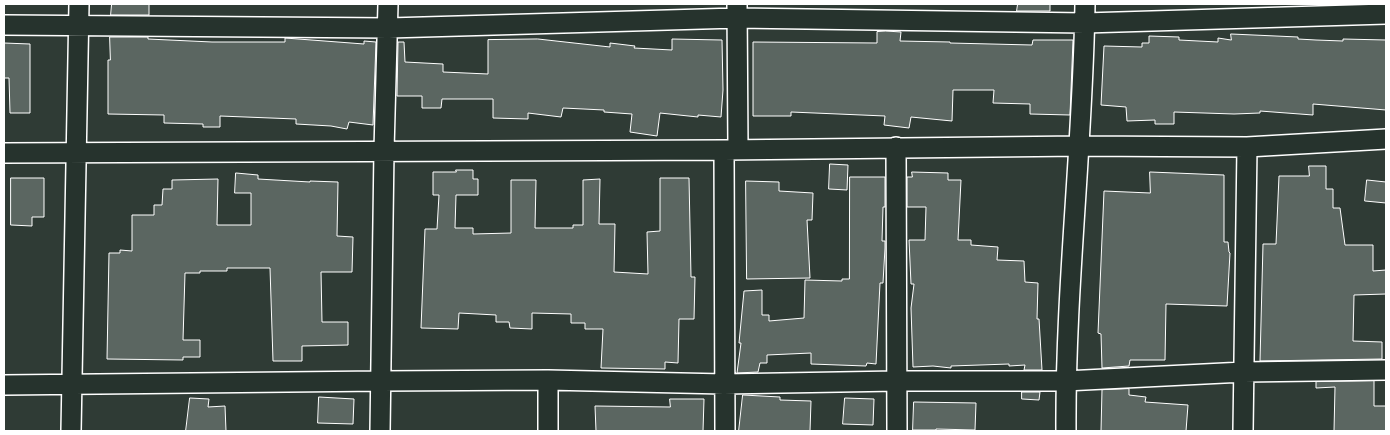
<!DOCTYPE html>
<html>
<head>
<meta charset="utf-8">
<style>
	body { margin:0 }
	#map { position:relative; width:1390px; height:435px; overflow:hidden; background:#2f3b35; font-family:Dekko,sans-serif }
	canvas { display:block }
	.frame { position:absolute; inset:0; border:5px solid #fff; pointer-events:none }
</style>
</head>
<body>
<div id="map">
<canvas width="1390" height="435"></canvas>
<div class="frame"></div>
</div>
<script>
const context = document.querySelector('canvas').getContext('2d');
context.lineJoin = 'round';
function fillPath(path, color) { context.fillStyle = color; context.fill(path, 'evenodd'); }
function trace(path, color, width, dash) { context.strokeStyle = color; context.lineWidth = width; context.lineCap = dash ? 'butt' : 'round'; context.setLineDash(dash || []); context.stroke(path); }
const building = new Path2D(`
	M 112,4 L 149,4 L 149,15 L 111,15 Z
	M 1018,4 L 1050,4 L 1050,11 L 1017,11 Z
	M 886,31 L 901,32 L 900,41 L 950,42 L 950,43 L 1032,45 L 1033,40 L 1073,40 L 1070,115 L 1030,114 L 1030,104 L 993,103 L 994,90 L 953,90 L 952,121 L 911,117 L 909,128 L 884,125 L 885,116 L 791,112 L 791,116 L 753,116 L 753,42 L 877,43 L 877,32 Z
	M 1231,34 L 1298,37 L 1298,39 L 1316,40 L 1343,41 L 1343,39 L 1386,40 L 1386,110 L 1313,104 L 1313,115 L 1260,111 L 1260,113 L 1234,114 L 1174,112 L 1174,124 L 1155,124 L 1155,120 L 1127,121 L 1126,107 L 1101,105 L 1104,46 L 1142,47 L 1142,43 L 1149,43 L 1149,36 L 1179,37 L 1179,40 L 1218,42 L 1218,38 L 1231,40 Z
	M 110,37 L 148,37 L 148,39 L 212,42 L 285,42 L 285,38 L 364,44 L 364,41 L 376,42 L 373,125 L 349,122 L 347,129 L 331,126 L 296,124 L 296,119 L 220,116 L 220,127 L 203,127 L 203,124 L 164,123 L 164,115 L 108,114 L 108,60 L 110,60 Z
	M 538,39 L 610,47 L 610,43 L 635,46 L 634,48 L 672,50 L 672,39 L 722,40 L 723,90 L 721,117 L 698,115 L 698,117 L 660,113 L 657,136 L 630,132 L 632,114 L 604,112 L 604,110 L 563,108 L 561,117 L 528,113 L 528,119 L 493,118 L 493,99 L 442,99 L 441,108 L 422,108 L 422,96 L 397,96 L 398,42 L 404,42 L 405,62 L 443,64 L 443,72 L 488,74 L 488,40 Z
	M 4,43 L 30,44 L 30,113 L 10,113 L 9,78 L 4,78 Z
	M 830,164 L 848,165 L 847,190 L 829,189 Z
	M 1309,166 L 1326,166 L 1326,189 L 1333,189 L 1333,208 L 1340,208 L 1345,245 L 1373,245 L 1373,271 L 1386,270 L 1386,294 L 1354,295 L 1353,341 L 1382,342 L 1382,359 L 1260,361 L 1263,244 L 1276,244 L 1279,176 L 1309,176 Z
	M 456,170 L 473,170 L 473,179 L 478,179 L 478,195 L 456,195 L 455,228 L 473,228 L 473,234 L 511,233 L 511,180 L 536,180 L 535,228 L 573,228 L 573,225 L 583,225 L 583,180 L 600,179 L 599,224 L 615,224 L 614,272 L 648,274 L 647,232 L 660,231 L 660,178 L 689,178 L 691,277 L 695,277 L 694,319 L 679,319 L 678,363 L 665,362 L 665,369 L 601,368 L 603,329 L 585,329 L 585,323 L 571,323 L 571,314 L 532,313 L 532,329 L 510,328 L 509,322 L 496,322 L 496,315 L 459,313 L 458,329 L 421,328 L 425,229 L 437,229 L 439,195 L 433,195 L 433,172 L 456,172 Z
	M 912,172 L 948,173 L 948,180 L 961,180 L 958,240 L 971,240 L 971,245 L 998,247 L 997,260 L 1024,261 L 1025,282 L 1038,283 L 1037,319 L 1039,319 L 1042,370 L 1024,370 L 1025,365 L 1009,366 L 1009,364 L 951,366 L 951,368 L 933,366 L 913,367 L 911,308 L 914,284 L 911,284 L 909,240 L 925,240 L 926,207 L 907,207 L 907,177 L 912,177 Z
	M 1150,172 L 1224,175 L 1224,242 L 1228,242 L 1229,252 L 1230,253 L 1227,306 L 1166,304 L 1165,360 L 1130,360 L 1129,366 L 1102,368 L 1101,334 L 1098,333 L 1104,191 L 1150,193 Z
	M 236,173 L 258,175 L 258,179 L 310,182 L 310,181 L 338,182 L 337,236 L 353,237 L 352,272 L 321,272 L 322,322 L 348,322 L 348,345 L 302,346 L 302,361 L 273,361 L 270,268 L 227,268 L 227,271 L 200,271 L 200,273 L 185,273 L 183,340 L 200,340 L 200,357 L 183,357 L 183,360 L 107,359 L 109,253 L 120,253 L 120,250 L 132,251 L 132,215 L 154,215 L 154,205 L 162,205 L 163,189 L 172,189 L 172,180 L 218,179 L 217,225 L 251,225 L 251,193 L 235,193 Z
	M 850,177 L 885,177 L 885,207 L 883,207 L 882,241 L 885,241 L 885,248 L 883,283 L 880,283 L 876,364 L 867,363 L 866,366 L 811,364 L 811,353 L 767,355 L 767,363 L 760,363 L 758,372 L 737,373 L 741,343 L 739,343 L 744,291 L 762,290 L 762,315 L 769,315 L 769,321 L 804,318 L 805,280 L 842,281 L 842,279 L 849,279 Z
	M 11,178 L 44,178 L 44,217 L 32,217 L 32,226 L 11,225 Z
	M 1367,180 L 1386,182 L 1386,203 L 1365,201 Z
	M 746,181 L 779,182 L 779,191 L 813,193 L 812,220 L 807,220 L 810,278 L 747,279 Z
	M 1374,381 L 1374,406 L 1386,406 L 1386,431 L 1334,431 L 1335,387 L 1316,388 L 1316,382 Z
	M 1129,389 L 1129,395 L 1146,397 L 1145,402 L 1188,405 L 1186,431 L 1101,431 L 1102,390 Z
	M 1022,392 L 1040,392 L 1039,400 L 1022,399 Z
	M 743,395 L 780,397 L 780,400 L 811,401 L 810,431 L 739,431 Z
	M 319,397 L 354,399 L 353,424 L 318,423 Z
	M 190,398 L 209,399 L 208,407 L 225,406 L 226,431 L 186,431 Z
	M 845,398 L 874,399 L 873,425 L 843,424 Z
	M 670,399 L 704,399 L 703,431 L 596,431 L 595,406 L 670,407 Z
	M 914,402 L 976,403 L 975,430 L 936,429 L 936,430 L 913,430 Z`);
fillPath(building, '#5b6661');
trace(building, '#fff', 1);
const minor = new Path2D(`
	M 737,4 L 738,149
	M 4,25 L 389,28 L 737,18 L 1085,23 L 1386,14
	M 896,147 L 897,431
	M 724,150 L 725,431
	M 4,153 L 724,150 L 1080,146 L 1247,147 L 1386,139
	M 4,385 L 381,381 L 548,380 L 724,384 L 897,381 L 1065,381 L 1244,372 L 1386,370
	M 71,431 L 79,4
	M 380,431 L 384,150 L 388,4
	M 548,431 L 548,380
	M 1066,431 C 1065,289 1083,146 1085,4
	M 1243,431 L 1247,147`);
trace(minor, '#fff', 22);
trace(minor, '#26332d', 19);
</script>
</body>
</html>
